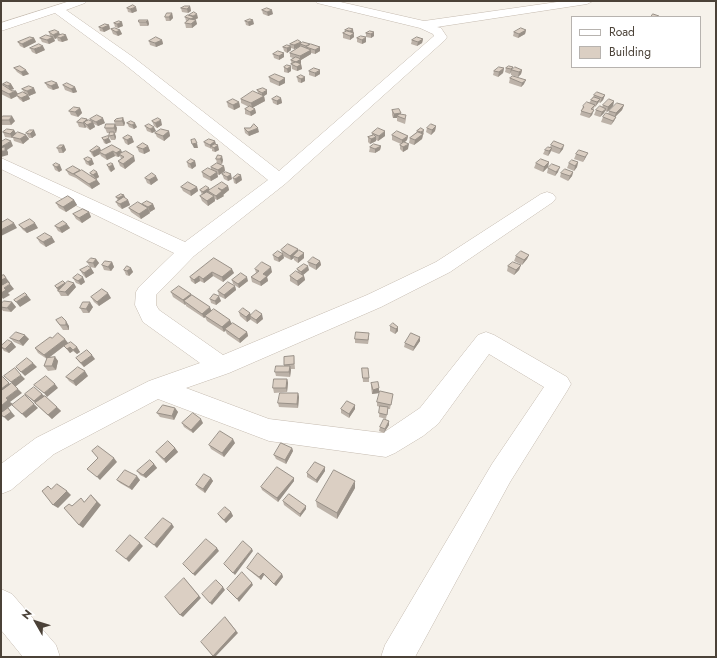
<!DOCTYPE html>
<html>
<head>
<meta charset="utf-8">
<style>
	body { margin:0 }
	#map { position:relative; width:717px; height:658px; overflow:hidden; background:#f6f2eb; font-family:Jost,sans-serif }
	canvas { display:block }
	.frame { position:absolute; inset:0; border:2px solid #4b4238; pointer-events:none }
	.legend { position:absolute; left:571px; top:16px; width:130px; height:52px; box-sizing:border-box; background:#fff; border:1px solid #b7b3af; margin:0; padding:5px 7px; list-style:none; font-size:12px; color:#4b4238 }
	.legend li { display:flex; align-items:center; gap:8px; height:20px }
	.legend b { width:20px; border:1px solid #b7b3af }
	.north { position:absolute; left:16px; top:602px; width:40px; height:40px; -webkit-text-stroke:3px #fff; paint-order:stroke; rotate:309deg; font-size:11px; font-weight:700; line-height:16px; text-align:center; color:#4b4238 }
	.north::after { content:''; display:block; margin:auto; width:14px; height:18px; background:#4b4238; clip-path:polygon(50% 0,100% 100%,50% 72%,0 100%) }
</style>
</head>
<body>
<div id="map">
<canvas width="717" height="658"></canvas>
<div class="frame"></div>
<ul class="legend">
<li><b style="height:5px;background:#fff"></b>Road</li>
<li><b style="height:11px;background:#dbcfc3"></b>Building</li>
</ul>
<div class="north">N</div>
</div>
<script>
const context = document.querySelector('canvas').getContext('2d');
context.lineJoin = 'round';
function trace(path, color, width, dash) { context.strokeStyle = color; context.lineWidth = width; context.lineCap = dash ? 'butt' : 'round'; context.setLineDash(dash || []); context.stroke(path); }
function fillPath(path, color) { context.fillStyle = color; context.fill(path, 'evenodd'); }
const minor = new Path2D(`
	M 70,1 L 87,1 L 85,3 L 66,10 L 133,57 L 279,171 L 434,36 L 433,34 L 420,28 L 317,3 L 315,1 L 336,1 L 424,21 L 564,1 L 593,1 L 587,4 L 437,27 L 441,28 L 447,37 L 445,40 L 285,184 L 194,256 L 156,295 L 156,305 L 159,310 L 223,355 L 367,295 L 436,262 L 541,194 L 547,192 L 553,194 L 556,198 L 553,202 L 450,272 L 381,307 L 229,373 L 186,388 L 269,419 L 383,433 L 420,408 L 478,335 L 486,332 L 494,335 L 567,377 L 571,384 L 567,391 L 510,482 L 415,657 L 381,657 L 385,645 L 492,464 L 544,387 L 489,354 L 438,424 L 423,436 L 395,453 L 386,457 L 269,441 L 158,399 L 54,454 L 11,490 L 1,494 L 1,464 L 36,438 L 149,381 L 200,363 L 143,322 L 135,305 L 136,292 L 139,287 L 174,253 L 1,169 L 1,158 L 185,242 L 268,180 L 123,63 L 55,13 L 1,31 L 1,23 Z
	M 1,589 L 12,594 L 56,645 L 60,657 L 23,657 L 1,630 Z`);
trace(minor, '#c5bbb0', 1);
fillPath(minor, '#fff');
fillPath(new Path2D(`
	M 190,6 L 191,11 L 188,13 L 182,12 L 181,8 Z
	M 127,8 L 137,11 L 132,13 L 128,12 Z
	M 262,10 L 273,14 L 268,16 L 263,14 Z
	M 172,13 L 173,18 L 170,21 L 166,21 L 165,17 Z
	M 189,15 L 198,18 L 195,20 L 197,24 L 192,28 L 186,28 L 185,23 L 187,22 L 186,21 L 185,17 L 189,16 Z
	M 148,20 L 149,24 L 148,26 L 140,26 L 139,22 Z
	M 245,21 L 254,24 L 249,26 L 246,25 Z
	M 114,23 L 123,26 L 118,28 L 115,27 Z
	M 109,25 L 110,29 L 104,32 L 100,31 L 99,27 Z
	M 111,29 L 120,30 L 122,34 L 118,36 L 113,34 Z
	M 345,30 L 354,33 L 354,37 L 350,40 L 343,38 L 343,33 L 345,32 Z
	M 526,30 L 525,34 L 518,38 L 513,36 L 514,32 Z
	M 49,32 L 60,35 L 68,40 L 62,42 L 58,41 L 57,38 L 55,39 L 54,38 L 55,41 L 49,44 L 42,42 L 40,38 L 50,36 Z
	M 374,32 L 374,36 L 371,38 L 366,37 L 366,33 Z
	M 34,38 L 36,42 L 24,48 L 20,46 L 18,42 Z
	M 357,38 L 366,42 L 362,44 L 357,42 Z
	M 423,39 L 422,43 L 417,46 L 411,44 L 412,40 Z
	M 162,40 L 163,44 L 156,47 L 150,45 L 149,41 Z
	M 301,42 L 301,43 L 320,47 L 320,51 L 315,54 L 311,53 L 311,54 L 301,60 L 301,64 L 302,69 L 297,71 L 292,69 L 291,60 L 293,58 L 290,57 L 290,53 L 299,47 L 294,49 L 291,48 L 291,50 L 287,53 L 284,51 L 283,47 L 291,46 L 290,44 Z
	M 30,48 L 45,50 L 36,54 L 32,52 Z
	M 284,53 L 284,57 L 279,60 L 274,58 L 273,54 Z
	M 291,66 L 291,71 L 288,73 L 284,72 L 284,67 Z
	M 513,67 L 512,70 L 522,70 L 521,74 L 518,77 L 511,75 L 511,72 L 510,74 L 505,72 L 506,68 Z
	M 14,68 L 29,74 L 23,76 L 17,72 Z
	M 504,68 L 503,73 L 498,77 L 493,75 L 494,71 Z
	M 309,71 L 320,74 L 315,77 L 309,75 Z
	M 513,76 L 524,84 L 521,87 L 509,83 L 510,78 Z
	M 269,77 L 285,78 L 285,83 L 279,86 L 270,82 Z
	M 297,77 L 305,77 L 305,81 L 301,83 L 298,82 Z
	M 45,83 L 57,83 L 59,88 L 53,90 L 48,88 Z
	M 3,84 L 11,84 L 14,89 L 11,90 L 16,91 L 18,94 L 24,92 L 22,89 L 36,93 L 29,96 L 28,95 L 30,99 L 23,102 L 19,99 L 17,96 L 11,99 L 1,94 L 1,86 L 5,86 Z
	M 63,85 L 75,87 L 77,92 L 73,93 L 65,90 Z
	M 257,90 L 267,94 L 264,96 L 265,101 L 252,108 L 255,109 L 256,113 L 251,116 L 245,114 L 245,109 L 249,107 L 241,103 L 241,99 L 258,93 Z
	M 594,95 L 605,95 L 603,100 L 600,103 L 599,102 L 595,107 L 595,106 L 593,110 L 592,115 L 589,118 L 580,115 L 583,106 L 589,103 L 593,97 Z
	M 281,98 L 282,103 L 277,105 L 273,103 L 272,99 Z
	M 614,101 L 613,106 L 607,112 L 605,111 L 604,113 L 600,117 L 594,115 L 596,110 L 602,107 L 603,105 Z
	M 227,102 L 239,102 L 240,107 L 234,110 L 228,107 Z
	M 624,105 L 622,110 L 615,117 L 616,117 L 614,121 L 611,125 L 601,122 L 603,117 L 608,114 L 609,111 Z
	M 80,108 L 82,113 L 78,117 L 71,115 L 69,111 Z
	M 392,110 L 401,114 L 406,119 L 405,124 L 397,121 L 397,118 L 393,118 L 392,115 Z
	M 1,118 L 15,121 L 11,125 L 2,125 L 1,123 Z
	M 123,118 L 125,123 L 124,126 L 116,126 L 117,128 L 116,133 L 115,133 L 116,137 L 115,140 L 111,140 L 109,136 L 110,133 L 107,133 L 105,128 L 115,124 L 114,121 Z
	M 87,119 L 88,120 L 91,121 L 90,119 L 105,123 L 98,126 L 94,124 L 95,127 L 90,130 L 86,127 L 85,128 L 79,127 L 77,122 Z
	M 152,121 L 162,125 L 157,128 L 154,126 Z
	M 127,123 L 137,127 L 134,129 L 129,127 Z
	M 145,126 L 156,131 L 152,133 L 147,131 Z
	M 436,126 L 435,131 L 431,135 L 426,132 L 427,128 Z
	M 244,128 L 250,128 L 259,132 L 249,136 L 245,133 Z
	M 421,128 L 424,134 L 423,135 L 422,139 L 414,145 L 409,143 L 410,138 L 417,132 L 417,131 Z
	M 14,130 L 16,134 L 26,135 L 29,139 L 23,144 L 14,141 L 13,138 L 5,137 L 3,132 Z
	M 169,131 L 170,136 L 164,141 L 157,137 L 155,133 Z
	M 26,133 L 36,135 L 32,138 L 29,138 Z
	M 372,133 L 385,136 L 378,141 L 376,140 L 376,141 L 370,144 L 368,142 L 368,137 L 372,136 Z
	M 392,135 L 408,136 L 407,140 L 405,142 L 408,149 L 403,152 L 400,149 L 400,145 L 401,144 L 392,140 Z
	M 102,138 L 111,142 L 106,144 L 104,143 Z
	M 123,138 L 134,142 L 128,145 L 125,143 Z
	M 215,141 L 216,144 L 219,150 L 215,152 L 212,151 L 212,149 L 205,146 L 204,142 Z
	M 64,145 L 66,150 L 63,153 L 59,153 L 57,148 Z
	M 112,145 L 122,153 L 135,161 L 125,169 L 120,166 L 118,161 L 121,159 L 120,156 L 118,157 L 115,156 L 107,160 L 101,156 L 100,154 L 94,157 L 92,155 L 90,151 L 100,148 L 101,151 Z
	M 551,145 L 563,149 L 559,154 L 551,151 L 550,153 L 548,156 L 543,154 L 545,150 L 550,147 Z
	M 148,146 L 150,151 L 144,154 L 139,152 L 137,147 Z
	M 381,146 L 380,150 L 375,153 L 369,152 L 370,147 Z
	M 576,154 L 586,157 L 583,162 L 574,159 Z
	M 218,155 L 223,160 L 222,164 L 219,164 L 224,166 L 225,171 L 219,175 L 217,174 L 218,177 L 211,181 L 203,177 L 202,172 L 211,169 L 211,167 L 217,163 L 216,159 Z
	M 84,159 L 94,164 L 90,166 L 86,164 Z
	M 195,161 L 196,166 L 192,169 L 188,167 L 187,162 Z
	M 549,162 L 548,167 L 543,172 L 534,168 L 536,163 Z
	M 578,162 L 577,167 L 574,171 L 567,168 L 569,163 Z
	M 53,165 L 62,170 L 59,172 L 55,170 Z
	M 107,165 L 115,169 L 111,172 L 109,170 Z
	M 548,168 L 558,172 L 555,176 L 547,173 Z
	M 66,170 L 80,171 L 91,176 L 90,173 L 97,172 L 99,177 L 96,179 L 100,184 L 92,189 L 76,178 L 69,175 Z
	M 573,172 L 572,176 L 568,181 L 560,177 L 561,173 Z
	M 222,174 L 232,179 L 228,181 L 224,179 Z
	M 145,178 L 158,180 L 151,185 L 147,183 Z
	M 233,178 L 242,180 L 236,184 L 234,183 Z
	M 228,186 L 229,190 L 223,195 L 224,196 L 217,200 L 215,199 L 215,201 L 208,206 L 202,201 L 200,196 L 202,195 L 200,190 L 209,188 L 210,190 Z
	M 181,187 L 197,187 L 198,191 L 191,196 L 183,191 Z
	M 124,195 L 125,198 L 128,200 L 130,205 L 122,209 L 118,206 L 116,202 L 118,201 L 116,197 Z
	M 74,200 L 77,205 L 66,212 L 59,208 L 56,203 Z
	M 142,204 L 153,204 L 155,209 L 150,212 L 149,212 L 150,213 L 141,219 L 131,212 L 129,208 L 142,205 Z
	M 89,212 L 91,217 L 82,223 L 76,219 L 73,214 Z
	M 19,225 L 38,228 L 27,233 L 23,230 Z
	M 55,226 L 70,228 L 62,233 L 58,231 Z
	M 37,238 L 55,242 L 46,247 L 40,243 Z
	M 281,250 L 298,251 L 304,258 L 298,263 L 294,260 L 294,258 L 291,260 L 283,256 L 284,258 L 279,262 L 274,260 L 273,255 L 282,253 Z
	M 529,255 L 527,259 L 522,265 L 514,261 L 516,256 Z
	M 214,258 L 234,273 L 223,282 L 213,276 L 204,283 L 200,281 L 195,284 L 191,281 L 190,277 Z
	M 96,259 L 99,263 L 95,268 L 90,267 L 87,262 Z
	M 320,261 L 321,265 L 316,270 L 309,266 L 308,262 Z
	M 112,262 L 114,267 L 111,271 L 104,270 L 102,265 Z
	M 521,265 L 519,270 L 514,275 L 507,271 L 508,266 Z
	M 91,268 L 94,273 L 86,278 L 83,275 L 80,270 Z
	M 131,268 L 133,272 L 129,276 L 126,275 L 124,270 Z
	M 255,269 L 272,272 L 267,277 L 268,281 L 261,286 L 252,282 L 251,277 L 256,273 Z
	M 297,269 L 309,270 L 303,275 L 304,276 L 305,280 L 298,286 L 290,281 L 290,276 L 298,272 Z
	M 73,278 L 85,282 L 81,285 L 76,283 Z
	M 232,280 L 248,281 L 239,288 L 233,284 Z
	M 65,283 L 76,287 L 68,296 L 61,296 L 55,286 Z
	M 235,286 L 236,290 L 225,299 L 219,296 L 218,291 Z
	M 171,292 L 192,295 L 212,311 L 232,324 L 247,332 L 248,336 L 240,343 L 227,334 L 225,330 L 224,332 L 207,321 L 205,317 L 204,318 L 186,306 L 186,304 L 185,305 L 173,297 Z
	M 91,297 L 111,298 L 99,306 L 94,302 Z
	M 210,299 L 221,301 L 216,305 L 211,303 Z
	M 12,302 L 16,307 L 11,312 L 3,311 L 1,308 L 1,304 Z
	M 93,307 L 89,313 L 83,313 L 80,308 Z
	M 239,312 L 250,313 L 251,315 L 263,319 L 257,324 L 251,320 L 251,319 L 247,322 L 240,316 Z
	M 56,320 L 69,326 L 69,330 L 63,330 Z
	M 390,326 L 398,327 L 398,331 L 395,334 L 390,331 Z
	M 420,337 L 420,341 L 413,351 L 404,347 L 405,343 Z
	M 10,338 L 29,339 L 23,346 L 14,342 Z
	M 52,338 L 68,343 L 50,357 L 55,357 L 58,361 L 56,370 L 48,371 L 44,366 L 47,359 L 38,353 L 35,348 Z
	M 369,338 L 368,344 L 355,343 L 355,339 Z
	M 12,342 L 16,347 L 9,353 L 4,351 L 1,347 Z
	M 64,346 L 77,347 L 80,352 L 77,354 L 73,351 L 70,353 Z
	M 294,356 L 295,369 L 291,369 L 290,377 L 276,376 L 275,372 L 284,366 L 284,357 Z
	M 76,358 L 95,359 L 84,367 L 79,362 Z
	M 362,368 L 369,378 L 369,382 L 363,382 Z
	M 88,376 L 76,386 L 69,381 L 66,377 Z
	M 287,379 L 288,383 L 287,392 L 274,393 L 273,388 Z
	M 371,383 L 379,388 L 379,393 L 372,394 L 371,387 Z
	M 298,393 L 299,397 L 298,408 L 279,407 L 278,403 Z
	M 25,394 L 42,394 L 61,411 L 52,419 Z
	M 392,398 L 390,409 L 388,409 L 386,419 L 379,417 L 380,407 L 377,406 L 377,402 Z
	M 355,405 L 355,409 L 349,418 L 341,413 L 341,409 Z
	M 175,408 L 178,412 L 174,420 L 160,417 L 157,413 Z
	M 389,421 L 389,425 L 384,433 L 379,431 L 380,427 Z
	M 182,423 L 203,423 L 193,433 L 184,427 Z
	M 235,443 L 224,457 L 211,449 L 209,445 Z
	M 175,448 L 178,452 L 166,463 L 159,456 L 156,452 Z
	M 292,448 L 293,451 L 286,464 L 276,459 L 274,455 Z
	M 154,464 L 157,468 L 146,478 L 140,475 L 137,471 Z
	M 325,467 L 325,471 L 317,483 L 307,477 L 307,473 Z
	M 211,478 L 213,481 L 205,493 L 198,488 L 196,485 Z
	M 294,478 L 294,481 L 278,502 L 262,490 L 261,487 Z
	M 117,480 L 140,480 L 132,490 L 120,483 Z
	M 355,488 L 337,519 L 317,507 L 316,501 Z
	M 283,501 L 306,509 L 300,517 L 284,505 Z
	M 231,512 L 233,516 L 226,523 L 220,517 L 218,514 Z
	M 247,568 L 282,574 L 283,577 L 276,586 L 264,575 L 261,580 L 249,570 Z`), '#bcb2a8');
fillPath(new Path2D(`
	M 190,6 L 191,11 L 188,13 L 187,9 Z
	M 136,7 L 137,11 L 132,13 L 130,9 Z
	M 272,10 L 273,14 L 268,16 L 267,12 Z
	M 172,13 L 173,18 L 170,21 L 169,17 Z
	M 197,14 L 198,18 L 194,20 L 196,20 L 197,24 L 192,28 L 191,19 L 193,17 L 193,16 Z
	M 148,20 L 149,24 L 148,26 L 146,22 Z
	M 253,20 L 254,24 L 249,26 L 248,22 Z
	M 122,22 L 123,26 L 118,28 L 117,24 Z
	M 109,25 L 110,29 L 104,32 L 102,28 Z
	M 353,29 L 354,37 L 350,40 L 350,31 Z
	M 120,30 L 122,34 L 118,36 L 116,32 Z
	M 526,30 L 525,34 L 518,38 L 519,34 Z
	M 59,32 L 61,37 L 56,36 L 57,38 L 55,39 L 53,35 Z
	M 374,32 L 374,36 L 371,38 L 371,34 Z
	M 66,35 L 68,40 L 62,42 L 60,38 Z
	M 53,37 L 55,41 L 49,44 L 47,40 Z
	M 366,37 L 366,42 L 362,44 L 362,40 Z
	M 34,38 L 36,42 L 24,48 L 22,44 Z
	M 423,39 L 422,43 L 417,46 L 418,42 Z
	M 162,40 L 163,44 L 156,47 L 155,43 Z
	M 301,42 L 301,45 L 300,44 L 300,47 L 294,49 L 294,45 Z
	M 43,46 L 45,50 L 36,54 L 34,49 Z
	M 291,46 L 291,50 L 287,53 L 287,48 Z
	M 320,47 L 320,51 L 315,54 L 315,50 Z
	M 311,50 L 311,54 L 301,60 L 301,63 L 297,66 L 296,62 L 300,59 L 300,56 Z
	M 284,53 L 284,57 L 279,60 L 279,56 Z
	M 301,64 L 302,69 L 297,71 L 297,67 Z
	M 291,66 L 291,71 L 288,73 L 287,69 Z
	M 513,67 L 511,72 L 510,74 L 511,69 Z
	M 504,68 L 503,73 L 498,77 L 499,72 Z
	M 26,70 L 29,74 L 23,76 L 21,72 Z
	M 320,70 L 320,74 L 315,77 L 315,73 Z
	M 522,70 L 521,74 L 518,77 L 519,72 Z
	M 305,77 L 305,81 L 301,83 L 301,79 Z
	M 285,78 L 285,83 L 279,86 L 279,82 Z
	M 526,80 L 524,84 L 521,87 L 522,83 Z
	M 57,83 L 59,88 L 53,90 L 51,86 Z
	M 11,84 L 14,89 L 10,90 L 8,86 Z
	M 75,87 L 77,92 L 73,93 L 71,89 Z
	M 34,88 L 36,93 L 29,96 L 27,91 Z
	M 267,90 L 267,94 L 264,96 L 265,101 L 252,108 L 251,103 L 262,97 L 262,93 Z
	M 16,91 L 19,96 L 16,95 L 17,96 L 11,99 L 9,94 Z
	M 28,95 L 30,99 L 23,102 L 21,98 Z
	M 605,95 L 603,100 L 600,103 L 602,98 Z
	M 281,98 L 282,103 L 277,105 L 277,101 Z
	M 600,99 L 598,103 L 595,107 L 597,102 Z
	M 614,101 L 613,106 L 607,112 L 608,107 Z
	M 239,102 L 240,107 L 234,110 L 233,105 Z
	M 624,105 L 622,110 L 614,118 L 616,113 Z
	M 80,108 L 82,113 L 78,117 L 75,112 Z
	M 255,109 L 256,113 L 251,116 L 250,112 Z
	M 606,109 L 604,113 L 600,117 L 602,112 Z
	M 594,110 L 592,115 L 589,118 L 591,114 Z
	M 401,113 L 400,117 L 397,116 L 397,118 L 393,118 L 394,114 Z
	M 12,116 L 15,121 L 11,125 L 9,120 Z
	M 616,117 L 614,121 L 611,125 L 613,121 Z
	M 103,118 L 105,123 L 98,126 L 96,122 Z
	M 123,118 L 125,123 L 124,126 L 122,121 Z
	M 87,119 L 89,124 L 93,122 L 95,127 L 90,130 L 87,125 L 84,122 L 86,127 L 85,128 L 83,123 Z
	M 161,120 L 162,125 L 157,128 L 155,123 Z
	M 135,123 L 137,127 L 134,129 L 132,125 Z
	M 115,124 L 117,128 L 116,133 L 114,128 Z
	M 436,126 L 435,131 L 431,135 L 432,130 Z
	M 154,127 L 156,131 L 152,133 L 150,129 Z
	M 258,128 L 259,132 L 249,136 L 248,132 Z
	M 14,130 L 17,135 L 12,137 L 12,138 L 10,134 Z
	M 34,130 L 36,135 L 32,138 L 30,134 Z
	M 424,130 L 422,139 L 414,145 L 415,140 L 421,135 L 421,132 Z
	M 169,131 L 170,136 L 164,141 L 163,136 Z
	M 385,131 L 385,136 L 378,141 L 379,136 Z
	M 114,132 L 116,137 L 115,140 L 114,135 Z
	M 26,135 L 29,139 L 23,144 L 20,139 Z
	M 408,136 L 407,140 L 402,144 L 402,140 Z
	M 132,137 L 134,142 L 128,145 L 127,140 Z
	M 376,137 L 376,141 L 370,144 L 371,139 Z
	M 109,138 L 111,142 L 106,144 L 104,140 Z
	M 11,141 L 13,146 L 7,150 L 8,152 L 8,155 L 1,157 L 1,147 Z
	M 215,141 L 216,146 L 218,145 L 219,150 L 215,152 L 214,148 L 211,146 L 211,149 L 210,145 Z
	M 197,143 L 198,148 L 194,148 L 192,144 Z
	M 409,144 L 408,149 L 403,152 L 403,147 Z
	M 64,145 L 66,150 L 63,153 L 61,148 Z
	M 564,145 L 563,149 L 559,154 L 561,149 Z
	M 148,146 L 150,151 L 144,154 L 143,149 Z
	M 381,146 L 380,150 L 375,153 L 375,149 Z
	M 100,148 L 102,153 L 99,152 L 100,154 L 94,157 L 92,152 Z
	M 552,148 L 550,153 L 548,156 L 549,151 Z
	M 121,150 L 123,154 L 119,154 L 120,156 L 118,157 L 116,153 Z
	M 113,151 L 115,156 L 107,160 L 105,155 Z
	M 588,153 L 586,157 L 583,162 L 585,157 Z
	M 134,156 L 135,161 L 125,169 L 123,164 Z
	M 222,156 L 223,160 L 222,164 L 220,159 Z
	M 92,159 L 94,164 L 90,166 L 88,162 Z
	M 195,161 L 196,166 L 192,169 L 190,164 Z
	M 549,162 L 548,167 L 543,172 L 544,167 Z
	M 578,162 L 577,167 L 574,171 L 575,166 Z
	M 113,164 L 115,169 L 111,172 L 109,167 Z
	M 60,165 L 62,170 L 59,172 L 56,167 Z
	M 224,166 L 225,171 L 219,175 L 218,170 Z
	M 560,167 L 558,172 L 555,176 L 556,172 Z
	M 97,172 L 99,177 L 96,179 L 93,175 Z
	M 217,172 L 218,177 L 211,181 L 210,177 Z
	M 573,172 L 572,176 L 568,181 L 570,176 Z
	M 231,174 L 232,179 L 228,181 L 227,177 Z
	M 241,175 L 242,180 L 236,184 L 235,179 Z
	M 156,176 L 158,180 L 151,185 L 149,180 Z
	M 97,180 L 100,184 L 92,189 L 89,184 Z
	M 228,186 L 229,190 L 223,195 L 224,196 L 217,200 L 216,196 L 222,191 L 222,190 Z
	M 197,187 L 198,191 L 191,196 L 190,191 Z
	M 209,188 L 210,193 L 208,191 L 209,194 L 204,197 L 203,192 Z
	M 124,195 L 126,200 L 120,203 L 118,198 Z
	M 214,196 L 215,201 L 208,206 L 207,201 Z
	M 74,200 L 77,205 L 66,212 L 63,207 Z
	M 128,200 L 130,205 L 122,209 L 120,204 Z
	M 153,204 L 155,209 L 150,212 L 148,207 Z
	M 148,208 L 150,213 L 141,219 L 139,214 Z
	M 89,212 L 91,217 L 82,223 L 79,218 Z
	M 14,223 L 17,228 L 1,236 L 1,230 Z
	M 35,223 L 38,228 L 27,233 L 24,229 Z
	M 67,224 L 70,228 L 62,233 L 59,228 Z
	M 52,237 L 55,242 L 46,247 L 43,242 Z
	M 298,249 L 299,254 L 293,256 L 294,258 L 291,260 L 290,256 Z
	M 304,253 L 304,258 L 298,263 L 298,258 Z
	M 283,254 L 284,258 L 279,262 L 278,258 Z
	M 529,255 L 527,259 L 522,265 L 524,260 Z
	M 96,259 L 99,263 L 95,268 L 93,263 Z
	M 320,261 L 321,265 L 316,270 L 316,265 Z
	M 112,262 L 114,267 L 111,271 L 108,267 Z
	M 521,265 L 519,270 L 514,275 L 516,270 Z
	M 308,266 L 309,270 L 302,276 L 301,272 Z
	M 271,267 L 272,272 L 267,277 L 268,281 L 261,286 L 260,282 L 263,274 Z
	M 91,268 L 94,273 L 86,278 L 84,273 Z
	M 131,268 L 133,272 L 129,276 L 127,271 Z
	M 232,269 L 234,273 L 223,282 L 222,277 Z
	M 212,272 L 213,276 L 204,283 L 203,279 Z
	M 4,275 L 10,283 L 1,286 L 1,280 Z
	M 199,276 L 200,281 L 195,284 L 194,280 Z
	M 304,276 L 305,280 L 298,286 L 297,281 Z
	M 83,277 L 85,282 L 81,285 L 78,281 Z
	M 247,277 L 248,281 L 239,288 L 238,284 Z
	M 65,283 L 68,287 L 59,291 L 57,288 Z
	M 74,283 L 76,287 L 68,296 L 65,292 Z
	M 10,284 L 14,289 L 8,293 L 10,295 L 3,299 L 1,296 L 1,293 L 4,288 Z
	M 235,286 L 236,290 L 225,299 L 224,295 Z
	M 108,293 L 111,298 L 99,306 L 97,302 Z
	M 191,294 L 193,298 L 184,301 L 186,304 L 185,305 L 183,300 Z
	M 27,295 L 31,300 L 20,307 L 16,302 Z
	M 219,296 L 221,301 L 216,305 L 215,301 Z
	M 12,302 L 16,307 L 11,312 L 7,308 Z
	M 90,302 L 93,307 L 89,313 L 86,309 Z
	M 210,307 L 212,312 L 204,318 L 202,314 Z
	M 250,313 L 251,316 L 250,316 L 251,319 L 247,322 L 246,317 Z
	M 262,314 L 263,319 L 257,324 L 256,320 Z
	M 230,320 L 232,324 L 224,332 L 222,327 Z
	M 66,321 L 69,326 L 69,330 L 66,325 Z
	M 398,327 L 398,331 L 395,334 L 396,329 Z
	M 247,332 L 248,336 L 240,343 L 239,339 Z
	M 25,335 L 29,339 L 23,346 L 19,341 Z
	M 420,337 L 420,341 L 413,351 L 414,347 Z
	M 65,339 L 68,343 L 47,359 L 44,355 Z
	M 12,342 L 16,347 L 9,353 L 5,349 Z
	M 70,347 L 73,351 L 70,353 L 67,349 Z
	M 77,347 L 80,352 L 77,354 L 73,350 Z
	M 92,355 L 95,359 L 84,367 L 81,363 Z
	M 55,357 L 58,361 L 56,370 L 52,366 Z
	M 33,363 L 37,367 L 25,376 L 21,372 Z
	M 290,366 L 291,370 L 290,377 L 289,372 Z
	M 85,371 L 88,376 L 76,386 L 73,381 Z
	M 21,375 L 25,379 L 15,387 L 11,382 Z
	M 287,379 L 288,383 L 287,392 L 286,388 Z
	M 9,383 L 13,387 L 1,396 L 1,389 Z
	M 55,384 L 58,388 L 47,397 L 44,393 Z
	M 379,388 L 379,393 L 372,394 L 373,390 Z
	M 18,389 L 22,393 L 10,402 L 13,404 L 8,408 L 15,416 L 8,421 L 4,417 L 1,413 L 1,406 L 6,398 Z
	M 298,393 L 299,397 L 298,408 L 297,404 Z
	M 42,394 L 46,398 L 37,405 L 34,401 Z
	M 34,404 L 38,408 L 26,418 L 22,414 Z
	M 355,405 L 355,409 L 349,418 L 349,414 Z
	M 57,407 L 61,411 L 52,419 L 48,415 Z
	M 175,408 L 178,412 L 174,420 L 172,416 Z
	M 201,419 L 203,423 L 193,433 L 191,430 Z
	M 389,421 L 389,425 L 384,433 L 385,429 Z
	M 233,439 L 235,443 L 224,457 L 222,453 Z
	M 175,448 L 178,452 L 166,463 L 164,459 Z
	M 292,448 L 293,451 L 286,464 L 285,460 Z
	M 114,458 L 117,462 L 100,480 L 97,477 Z
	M 154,464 L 157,468 L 146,478 L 143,475 Z
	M 325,467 L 325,471 L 317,483 L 316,480 Z
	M 137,476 L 140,480 L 132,490 L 129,487 Z
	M 211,478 L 213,481 L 205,493 L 203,489 Z
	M 294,478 L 294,481 L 278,502 L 277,498 Z
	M 355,481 L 355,488 L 337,519 L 337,513 Z
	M 67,491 L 71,495 L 58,508 L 53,505 Z
	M 91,495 L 101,505 L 83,528 L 79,525 Z
	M 306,506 L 306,509 L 300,517 L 300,514 Z
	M 231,512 L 233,516 L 226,523 L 224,520 Z
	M 172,524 L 174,527 L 157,548 L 154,545 Z
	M 140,543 L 143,546 L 129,562 L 126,559 Z
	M 217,548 L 219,551 L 195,576 L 193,574 Z
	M 252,549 L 253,551 L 235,575 L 233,573 Z
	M 263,573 L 264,575 L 261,580 L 259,577 Z
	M 282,574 L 283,577 L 276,586 L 274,584 Z
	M 184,578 L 201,598 L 183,617 L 180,615 Z
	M 252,583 L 253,585 L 239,602 L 237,599 Z
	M 223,587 L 225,590 L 212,605 L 210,603 Z
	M 225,617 L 238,633 L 215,657 L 213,656 Z`), '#999188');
const building = new Path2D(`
	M 133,5 L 136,7 L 130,9 L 127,8 Z
	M 185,6 L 190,6 L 187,9 L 181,8 Z
	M 267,8 L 272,10 L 267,12 L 262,10 Z
	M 194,12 L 197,14 L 193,16 L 189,15 Z
	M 167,13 L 172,13 L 169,17 L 165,17 Z
	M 653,14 L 659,16 L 658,17 L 651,17 Z
	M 188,15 L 194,17 L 191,19 L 185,17 Z
	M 190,19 L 196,20 L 191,24 L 185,23 Z
	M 250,19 L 253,20 L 248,22 L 245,21 Z
	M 139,20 L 148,20 L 146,22 L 139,22 Z
	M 119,21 L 122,22 L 117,24 L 114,23 Z
	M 105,24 L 109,25 L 102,28 L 99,27 Z
	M 115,28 L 120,30 L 116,32 L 111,29 Z
	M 349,28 L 353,29 L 350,31 L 345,30 Z
	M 521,28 L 526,30 L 519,34 L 514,32 Z
	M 55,30 L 59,32 L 53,35 L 49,32 Z
	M 347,31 L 354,33 L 350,36 L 343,33 Z
	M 370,31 L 374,32 L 371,34 L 366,33 Z
	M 63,34 L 66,35 L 60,38 L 56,36 Z
	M 46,35 L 53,37 L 47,40 L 40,38 Z
	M 361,36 L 366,37 L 362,40 L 357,38 Z
	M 30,37 L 34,38 L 22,44 L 18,42 Z
	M 156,37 L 162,40 L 155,43 L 149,41 Z
	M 417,37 L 423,39 L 418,42 L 412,40 Z
	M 298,40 L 301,42 L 294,45 L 290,44 Z
	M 303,42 L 310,44 L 306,46 L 300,44 Z
	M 39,44 L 43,46 L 34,49 L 30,48 Z
	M 311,44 L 320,47 L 315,50 L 306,47 Z
	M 287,45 L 291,46 L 287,48 L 283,47 Z
	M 301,46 L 311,50 L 300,56 L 290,53 Z
	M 278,51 L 284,53 L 279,56 L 273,54 Z
	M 296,57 L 301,59 L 296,62 L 291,60 Z
	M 296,62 L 301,64 L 297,67 L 291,64 Z
	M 287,65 L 291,66 L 287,69 L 284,67 Z
	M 20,66 L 26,70 L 21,72 L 14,68 Z
	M 509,66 L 513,67 L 511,69 L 506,68 Z
	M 499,67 L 504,68 L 499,72 L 494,71 Z
	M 515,67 L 522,70 L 519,72 L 512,70 Z
	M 314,68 L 320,70 L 315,73 L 309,71 Z
	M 275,74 L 285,78 L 279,82 L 269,77 Z
	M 301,75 L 305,77 L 301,79 L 297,77 Z
	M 513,76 L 526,80 L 522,83 L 510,78 Z
	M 52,81 L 57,83 L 51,86 L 45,83 Z
	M 7,82 L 11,84 L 8,86 L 3,84 Z
	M 67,83 L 75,87 L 71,89 L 63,85 Z
	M 3,85 L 12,91 L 16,91 L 9,94 L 1,90 L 1,86 Z
	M 29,86 L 34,88 L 27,91 L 22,89 Z
	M 263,88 L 267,90 L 262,93 L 257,90 Z
	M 253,91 L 264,96 L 251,103 L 241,99 Z
	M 23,92 L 28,95 L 21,98 L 16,95 Z
	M 597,92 L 605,95 L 602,98 L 594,95 Z
	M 277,96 L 281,98 L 277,101 L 272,99 Z
	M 594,97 L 600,99 L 597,102 L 591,100 Z
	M 233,99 L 239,102 L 233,105 L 227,102 Z
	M 609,99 L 614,101 L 608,107 L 603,105 Z
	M 587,102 L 595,105 L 591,109 L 594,110 L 591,114 L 581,111 L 584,107 L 583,106 Z
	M 617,103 L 624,105 L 616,113 L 609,111 Z
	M 250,106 L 255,109 L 250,112 L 245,109 Z
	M 600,106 L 606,109 L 602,112 L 596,110 Z
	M 74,107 L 80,108 L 75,112 L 69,111 Z
	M 399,109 L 401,113 L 394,114 L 392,110 Z
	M 606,113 L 616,117 L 613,121 L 603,117 Z
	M 400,114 L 406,115 L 405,119 L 397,116 Z
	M 97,115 L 103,118 L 96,122 L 90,119 Z
	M 3,116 L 12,116 L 9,120 L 1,120 L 1,118 Z
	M 82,118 L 87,119 L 83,123 L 77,122 Z
	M 123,118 L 122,121 L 114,121 L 116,119 Z
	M 158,118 L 161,120 L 155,123 L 152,121 Z
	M 89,120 L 93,122 L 87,125 L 84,122 Z
	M 131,121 L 135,123 L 132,125 L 127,123 Z
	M 106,124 L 115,124 L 114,128 L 105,128 Z
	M 149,124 L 154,127 L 150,129 L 145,126 Z
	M 254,124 L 258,128 L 248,132 L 244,128 L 250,128 Z
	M 431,124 L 436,126 L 432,130 L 427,128 Z
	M 378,128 L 385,131 L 379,136 L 372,133 Z
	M 421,128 L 424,130 L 421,132 L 417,131 Z
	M 7,129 L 14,130 L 10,134 L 3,132 Z
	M 161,129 L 169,131 L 163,136 L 155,133 Z
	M 30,130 L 34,130 L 30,134 L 26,133 Z
	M 397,131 L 408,136 L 402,140 L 392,135 Z
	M 18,132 L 26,135 L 20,139 L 12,137 Z
	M 110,132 L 114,132 L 114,135 L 109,136 Z
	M 418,132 L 423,134 L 415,140 L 410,138 Z
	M 128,135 L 132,137 L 127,140 L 123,138 Z
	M 374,135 L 376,137 L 371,139 L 368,137 Z
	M 108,136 L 109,138 L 104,140 L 102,138 Z
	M 6,139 L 11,141 L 1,147 L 1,142 Z
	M 195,139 L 197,143 L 192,144 L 191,140 Z
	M 209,139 L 215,141 L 210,145 L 204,142 Z
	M 554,141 L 564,145 L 561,149 L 551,145 Z
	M 404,142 L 409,144 L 403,147 L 400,145 Z
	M 143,143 L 148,146 L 143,149 L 137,147 Z
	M 215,144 L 218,145 L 214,148 L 211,146 Z
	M 374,144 L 381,146 L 375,149 L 370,147 Z
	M 60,145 L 64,145 L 61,148 L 57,148 Z
	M 112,145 L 121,150 L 116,153 L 113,151 L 105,155 L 99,152 Z
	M 97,146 L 100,148 L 92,152 L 90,151 Z
	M 5,147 L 5,151 L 1,151 L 1,148 Z
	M 548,147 L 552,148 L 549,151 L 545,150 Z
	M 579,150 L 588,153 L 585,157 L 576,154 Z
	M 126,151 L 134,156 L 123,164 L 118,161 L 124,157 L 119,154 Z
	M 218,155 L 222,156 L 220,159 L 216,159 Z
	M 88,157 L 92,159 L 88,162 L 84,159 Z
	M 191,159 L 195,161 L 190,164 L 187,162 Z
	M 541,159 L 549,162 L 544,167 L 536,163 Z
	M 572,160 L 578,162 L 575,166 L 569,163 Z
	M 56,163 L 60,165 L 56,167 L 53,165 Z
	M 111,163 L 113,164 L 109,167 L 107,165 Z
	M 217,163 L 224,166 L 218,170 L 211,167 Z
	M 552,164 L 560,167 L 556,172 L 548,168 Z
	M 73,166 L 80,170 L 73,174 L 66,170 Z
	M 208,168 L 217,172 L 210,177 L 202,172 Z
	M 565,169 L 573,172 L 570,176 L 561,173 Z
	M 82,170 L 97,180 L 89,184 L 74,174 Z
	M 94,170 L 97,172 L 93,175 L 90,173 Z
	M 226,172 L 231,174 L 227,177 L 222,174 Z
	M 152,173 L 156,176 L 149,180 L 145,178 Z
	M 238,174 L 241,175 L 235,179 L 233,178 Z
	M 188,182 L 197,187 L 190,191 L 181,187 Z
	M 222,182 L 228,186 L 222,190 L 218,188 L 222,191 L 216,196 L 208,191 Z
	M 206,186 L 209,188 L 203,192 L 200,190 Z
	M 207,192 L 214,196 L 207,201 L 200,196 Z
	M 121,194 L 124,195 L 118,198 L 116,197 Z
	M 68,196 L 74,200 L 63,207 L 56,203 Z
	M 124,197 L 128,200 L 120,204 L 116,202 Z
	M 147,201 L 153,204 L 148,207 L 142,204 Z
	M 138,202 L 148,208 L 139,214 L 129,208 Z
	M 83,209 L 89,212 L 79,218 L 73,214 Z
	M 8,219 L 14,223 L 1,230 L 1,223 Z
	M 30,219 L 35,223 L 24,229 L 19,225 Z
	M 63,221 L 67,224 L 59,228 L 55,226 Z
	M 45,233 L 52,237 L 43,242 L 37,238 Z
	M 288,244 L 298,249 L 290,256 L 281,250 Z
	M 299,250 L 304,253 L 298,258 L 293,256 Z
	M 278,251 L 283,254 L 278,258 L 273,255 Z
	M 521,251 L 529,255 L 524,260 L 516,256 Z
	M 313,257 L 320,261 L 316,265 L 308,262 Z
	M 91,258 L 96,259 L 93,263 L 87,262 Z
	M 214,258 L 232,269 L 222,277 L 212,272 L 203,279 L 199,276 L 194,280 L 190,277 Z
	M 105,261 L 112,262 L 108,267 L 102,265 Z
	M 262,262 L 271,267 L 263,274 L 267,276 L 260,282 L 251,277 L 259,271 L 255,269 Z
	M 513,262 L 521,265 L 516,270 L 508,266 Z
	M 304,264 L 308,266 L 301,272 L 297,269 Z
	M 88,266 L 91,268 L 84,273 L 80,270 Z
	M 127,266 L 131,268 L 127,271 L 124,270 Z
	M 296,271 L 304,276 L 297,281 L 290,276 Z
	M 241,273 L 247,277 L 238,284 L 232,280 Z
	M 78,274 L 83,277 L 78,281 L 73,278 Z
	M 4,275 L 6,278 L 1,280 L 1,276 Z
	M 63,281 L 65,283 L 57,288 L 55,286 Z
	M 68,281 L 74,283 L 65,292 L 58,291 Z
	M 8,282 L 10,284 L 4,288 L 6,290 L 1,293 L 1,286 Z
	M 228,282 L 235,286 L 224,295 L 218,291 Z
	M 179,286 L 191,294 L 183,300 L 171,292 Z
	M 102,289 L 108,293 L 97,302 L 91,297 Z
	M 25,293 L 27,295 L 16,302 L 14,300 Z
	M 214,294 L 219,296 L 215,301 L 210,299 Z
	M 192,295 L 210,307 L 202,314 L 184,301 Z
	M 4,301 L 12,302 L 7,308 L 1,307 L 1,304 Z
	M 83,302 L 90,302 L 86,309 L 80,308 Z
	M 243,308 L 250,313 L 246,317 L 239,312 Z
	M 214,309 L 230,320 L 222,327 L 205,316 Z
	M 256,310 L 262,314 L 256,320 L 250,316 Z
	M 62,317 L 66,321 L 66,325 L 60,325 L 56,320 Z
	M 233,323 L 247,332 L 239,339 L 225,329 Z
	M 393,323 L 398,327 L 396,329 L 390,326 Z
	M 16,332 L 25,335 L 19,341 L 10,338 Z
	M 356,332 L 369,333 L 368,340 L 355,339 Z
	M 58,333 L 65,339 L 44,355 L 35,348 L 50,337 L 52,338 Z
	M 411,333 L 420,337 L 414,347 L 405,343 Z
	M 8,340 L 12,342 L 5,349 L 1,347 L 1,346 Z
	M 71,342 L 77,347 L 73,350 L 70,347 L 67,349 L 64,346 Z
	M 87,350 L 92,355 L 81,363 L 76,358 Z
	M 294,356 L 294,364 L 284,365 L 284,357 Z
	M 55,357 L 52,366 L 44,366 L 47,358 Z
	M 27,358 L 33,363 L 21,372 L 16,367 Z
	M 276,366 L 290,366 L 289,372 L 275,372 Z
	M 78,367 L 85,371 L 73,381 L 66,377 Z
	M 15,368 L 21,375 L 11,382 L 4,376 Z
	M 362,368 L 368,368 L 369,378 L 363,378 Z
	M 46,376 L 55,384 L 44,393 L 34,385 Z
	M 3,377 L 9,383 L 1,389 L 1,378 Z
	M 274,379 L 287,379 L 286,388 L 273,388 Z
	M 378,382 L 379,388 L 373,390 L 371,383 Z
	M 12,383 L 18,389 L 6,398 L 8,400 L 1,406 L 1,391 Z
	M 34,387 L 42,394 L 34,401 L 25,394 Z
	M 380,391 L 393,394 L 391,405 L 377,402 Z
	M 280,393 L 298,393 L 297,404 L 278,403 Z
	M 25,395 L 34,404 L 22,414 L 12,405 Z
	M 45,396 L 57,407 L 48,415 L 35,403 Z
	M 347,401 L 355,405 L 349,414 L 341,409 Z
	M 163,405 L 175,408 L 172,416 L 157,413 Z
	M 380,406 L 388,407 L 387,415 L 379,413 Z
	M 8,408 L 11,412 L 4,417 L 1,415 L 1,413 Z
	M 193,413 L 201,419 L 191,430 L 182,423 Z
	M 384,419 L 389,421 L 385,429 L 380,427 Z
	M 220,431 L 233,439 L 222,453 L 209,445 Z
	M 168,441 L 175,448 L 164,459 L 156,452 Z
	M 281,443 L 292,448 L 285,460 L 274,455 Z
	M 98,446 L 114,458 L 97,477 L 87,469 L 98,458 L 92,451 Z
	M 150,460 L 154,464 L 143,475 L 137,471 Z
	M 315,462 L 325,467 L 316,480 L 307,473 Z
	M 277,467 L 294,478 L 277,498 L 261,487 Z
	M 125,470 L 137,476 L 129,487 L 117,480 Z
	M 334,470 L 355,481 L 337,513 L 316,501 Z
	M 204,474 L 211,478 L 203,489 L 196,485 Z
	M 57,484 L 67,491 L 53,505 L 42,491 L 48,486 L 51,489 Z
	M 289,494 L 306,506 L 300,514 L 283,501 Z
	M 91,495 L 97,502 L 79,525 L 64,508 L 69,504 L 72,506 L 81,498 L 84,502 Z
	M 225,507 L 231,512 L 224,520 L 218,514 Z
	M 163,518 L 172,524 L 154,545 L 145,538 Z
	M 130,535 L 140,543 L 126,559 L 116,551 Z
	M 206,539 L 217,548 L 193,574 L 183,564 Z
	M 243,541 L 252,549 L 233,573 L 224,564 Z
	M 258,553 L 282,574 L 274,584 L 263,573 L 259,577 L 247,568 Z
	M 242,572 L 252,583 L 237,599 L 227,589 Z
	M 184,578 L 199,596 L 180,615 L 165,597 Z
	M 216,580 L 223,587 L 210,603 L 202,594 Z
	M 225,617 L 236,631 L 213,656 L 201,642 Z`);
fillPath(building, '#dbcfc3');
trace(building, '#999188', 1);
</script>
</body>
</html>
